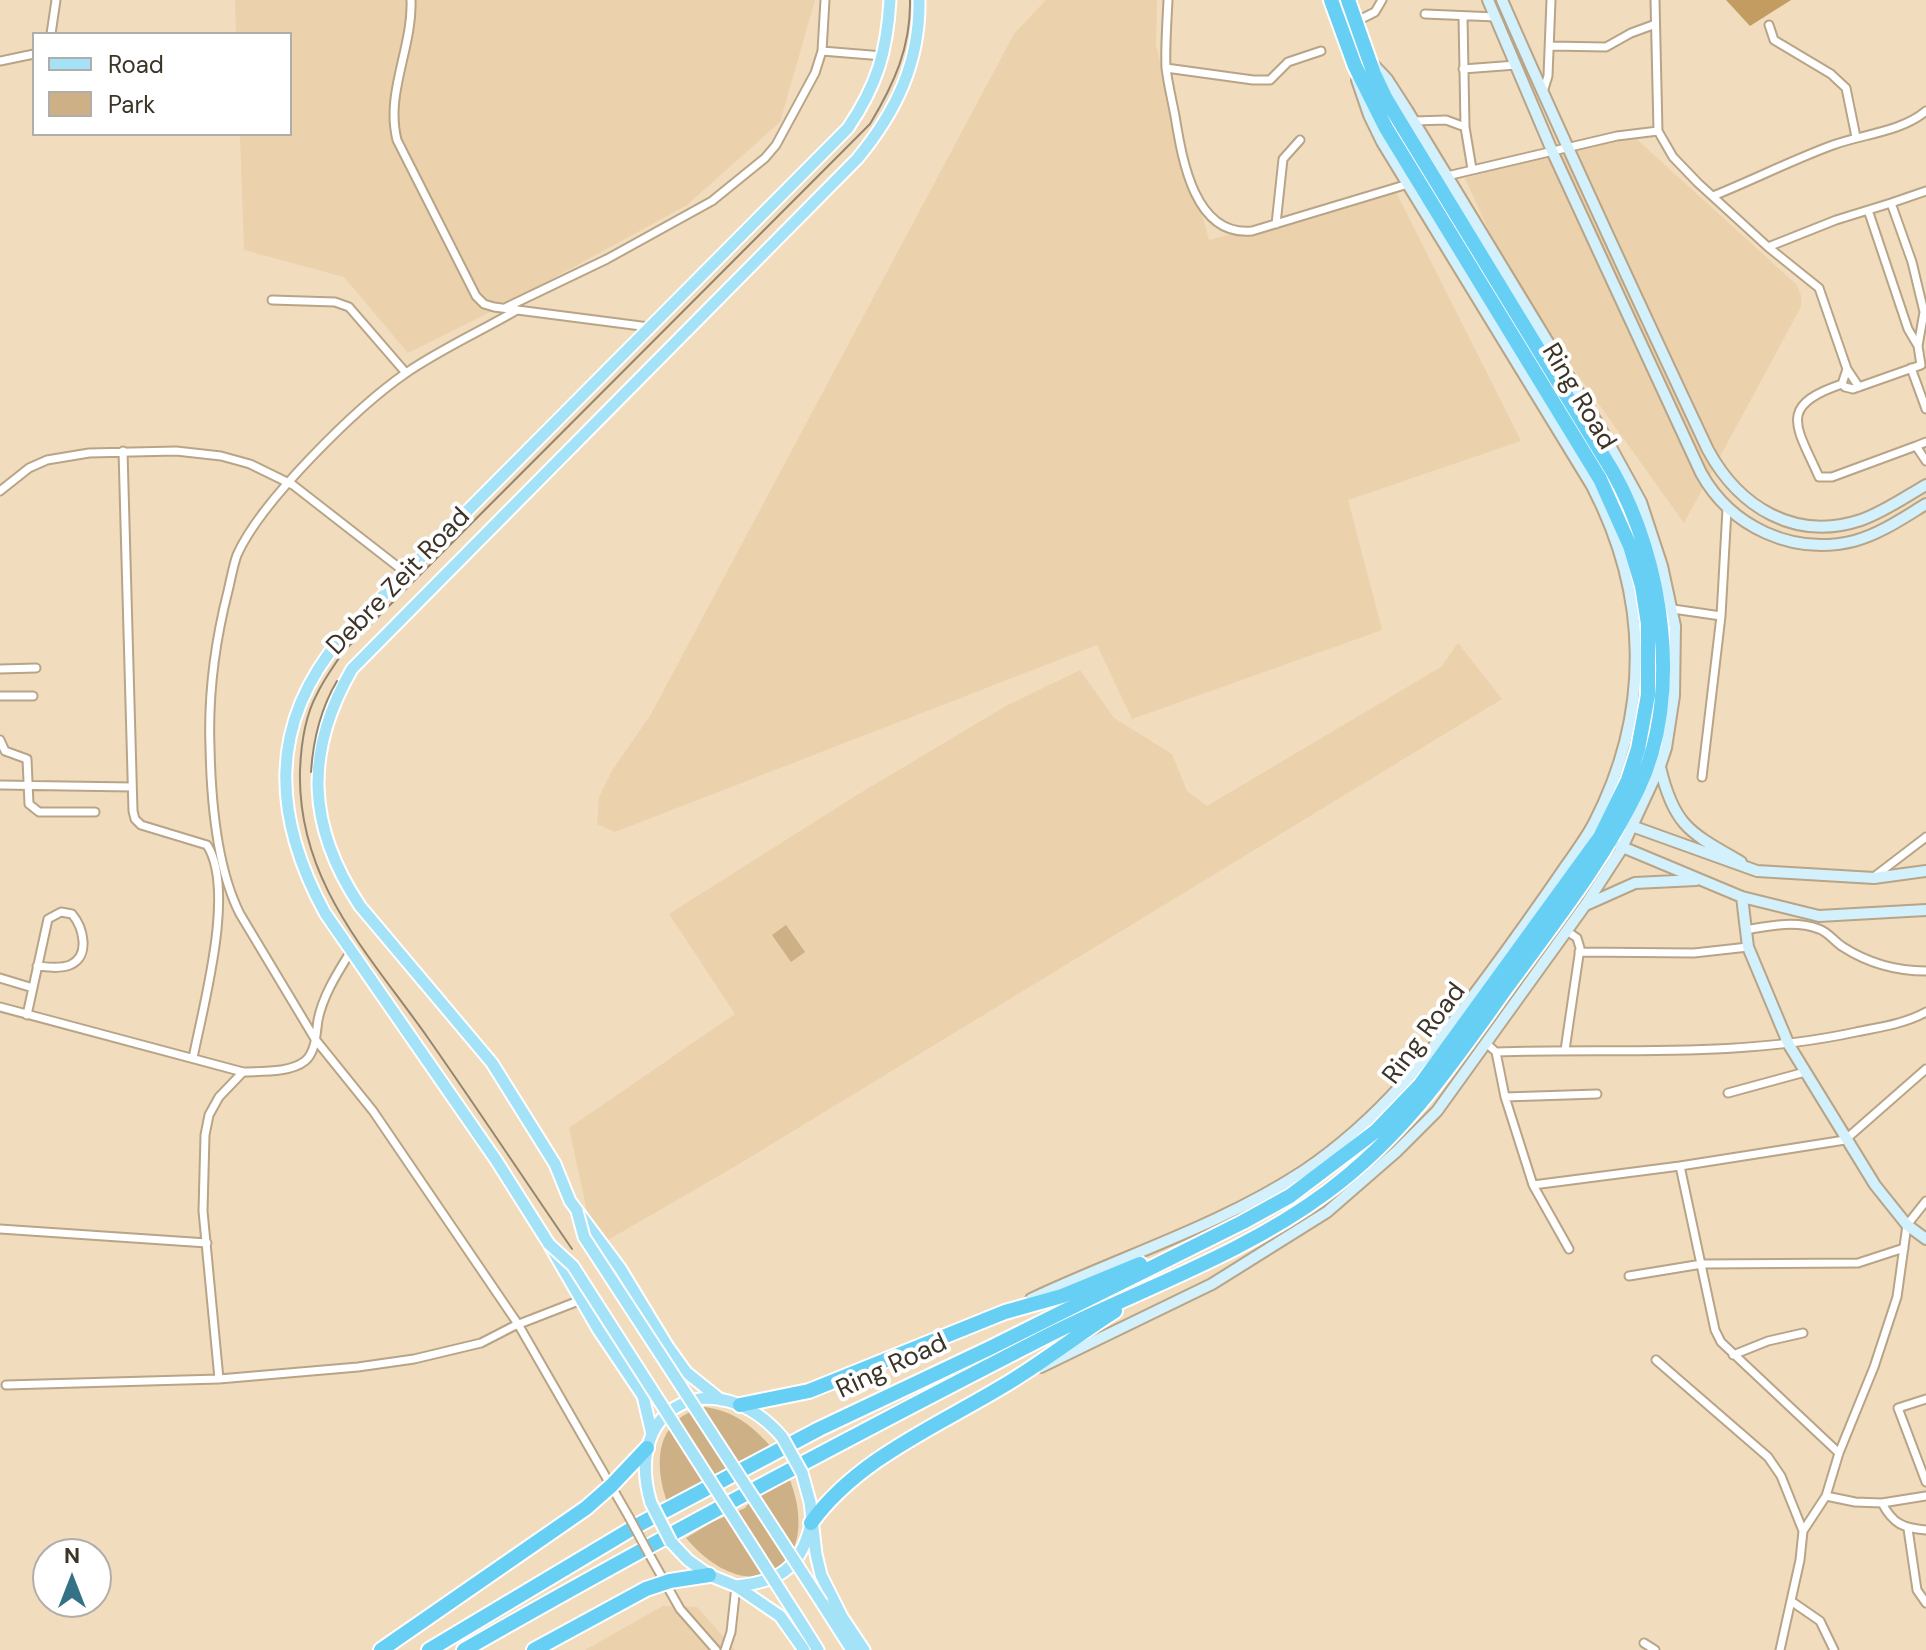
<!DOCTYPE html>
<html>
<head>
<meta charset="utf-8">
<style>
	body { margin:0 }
	#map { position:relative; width:1926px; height:1650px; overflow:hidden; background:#f1dcbd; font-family:"DM Sans",sans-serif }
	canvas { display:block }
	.legend { position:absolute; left:32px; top:32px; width:260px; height:104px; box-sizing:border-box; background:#fff; border:2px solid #b1aea9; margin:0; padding:10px 14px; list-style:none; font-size:24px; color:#3d3428 }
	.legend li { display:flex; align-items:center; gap:16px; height:40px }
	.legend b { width:40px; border:2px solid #b1aea9 }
	.north { position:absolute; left:32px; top:1538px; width:80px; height:80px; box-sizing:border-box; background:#fff; border:2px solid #b1aea9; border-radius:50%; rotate:0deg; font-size:22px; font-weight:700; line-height:32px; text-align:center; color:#3d3428 }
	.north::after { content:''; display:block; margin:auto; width:28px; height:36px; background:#347187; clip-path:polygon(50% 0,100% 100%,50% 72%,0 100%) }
</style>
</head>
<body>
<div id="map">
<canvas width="1926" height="1650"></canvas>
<ul class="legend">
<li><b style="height:10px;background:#a4e2f8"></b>Road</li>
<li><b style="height:22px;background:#cdb085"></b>Park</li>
</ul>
<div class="north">N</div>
</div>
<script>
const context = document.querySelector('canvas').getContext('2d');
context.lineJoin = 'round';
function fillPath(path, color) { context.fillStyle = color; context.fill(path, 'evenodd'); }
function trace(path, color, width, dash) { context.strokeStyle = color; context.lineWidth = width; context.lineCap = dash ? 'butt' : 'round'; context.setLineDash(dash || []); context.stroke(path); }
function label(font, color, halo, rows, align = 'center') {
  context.font = font + ' "DM Sans",sans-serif'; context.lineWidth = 8; context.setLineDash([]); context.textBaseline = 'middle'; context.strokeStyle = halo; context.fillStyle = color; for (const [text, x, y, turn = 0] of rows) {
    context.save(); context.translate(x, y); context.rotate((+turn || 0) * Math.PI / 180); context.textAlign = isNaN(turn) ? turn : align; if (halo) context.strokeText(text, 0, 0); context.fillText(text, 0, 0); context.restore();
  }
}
fillPath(new Path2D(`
	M 235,0 L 815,0 L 780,122 L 687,205 L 506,304 L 408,353 L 344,277 L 244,250 L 240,134 L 290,134 L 290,34 L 236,34 Z
	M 1046,0 L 1157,0 L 1156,46 L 1209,240 L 1396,192 L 1521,441 L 1348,500 L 1382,630 L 1132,719 L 1097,645 L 615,832 L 597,824 L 599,797 L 613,769 L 650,716 L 1014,34 Z
	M 1632,135 L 1797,285 L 1801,296 L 1801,307 L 1684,523 L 1573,368 L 1497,249 L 1465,178 Z
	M 1458,643 L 1502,699 L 734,1167 L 601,1244 L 587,1211 L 569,1128 L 735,1014 L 669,914 L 857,795 L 1006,706 L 1080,670 L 1114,718 L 1172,754 L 1187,791 L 1207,806 L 1441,667 Z
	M 663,1606 L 697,1607 L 735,1650 L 585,1650 Z`), '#ebd1ac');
fillPath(new Path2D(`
	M 786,925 L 805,952 L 791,962 L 772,935 Z
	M 705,1407 C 734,1411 753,1426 772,1448 L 669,1507 C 653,1465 654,1419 705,1407 Z
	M 790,1480 C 824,1571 749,1613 686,1538 L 712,1522 L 745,1508 L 754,1497 Z`), '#cdb085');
fillPath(new Path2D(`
	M 1726,0 L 1791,0 L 1750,26 Z`), '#c39c62');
const street = new Path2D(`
	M 411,0 C 413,47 385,93 397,140 L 476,296 L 484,304 L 494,307 L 649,327
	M 1168,0 C 1167,22 1165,46 1166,68 C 1168,84 1172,100 1175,116 C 1182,158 1194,237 1252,231 L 1408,184
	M 1655,0 L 1658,131 L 1673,157 L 1698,183 L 1768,247 L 1819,288 L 1847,369 L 1859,387
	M 1425,14 L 1496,17
	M 1463,16 L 1465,127 L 1472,169
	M 1355,22 L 1375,12 L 1382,0
	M 1769,25 L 1774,40 L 1831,74 L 1846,88 L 1856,137
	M 51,34 L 56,0
	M 1550,46 L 1606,47 L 1631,33 L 1653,25
	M 822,51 L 883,56
	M 0,61 L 34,54
	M 1166,68 L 1253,80 L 1270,80 L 1288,62 L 1321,51
	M 1463,69 L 1516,65
	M 1543,92 L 1548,76 L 1551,0
	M 1414,121 L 1446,120 L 1465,127
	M 1447,176 L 1617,136 L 1658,131
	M 1713,196 C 1753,180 1792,160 1833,145 C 1863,134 1901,132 1926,111
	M 1868,210 L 1908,329 L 1918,346
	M 1276,224 L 1283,159 L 1300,140
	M 1768,247 L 1836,220 L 1891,203
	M 272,300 L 335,302 L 349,307 L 406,373
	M 507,307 L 607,259 L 712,201 L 765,158 L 776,145 L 815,73 L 822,51 L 825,0
	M 517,310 C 481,331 441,349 406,373 C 357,407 261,501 237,555 C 233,566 231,579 228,591 C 215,642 208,694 210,747 C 211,798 217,869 240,914 L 315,1039 L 373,1111 L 518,1324 L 629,1517
	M 1911,368 L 1926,409
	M 1847,369 L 1842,384 L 1845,387 L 1853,389 L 1921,365 L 1918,346 L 1924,312 L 1912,262 L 1891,203 L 1926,191
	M 1842,384 C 1776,406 1797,427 1819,477 L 1832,477 L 1916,446
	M 1926,442 L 1916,446 L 1926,461
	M 123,451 L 133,811 L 135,819 L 141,825 L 207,845 C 236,890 203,1006 193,1058
	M 0,491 L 29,468 L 47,460 L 89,453 L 176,451 L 221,456 L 250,464 L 293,485 L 406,573
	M 1673,609 L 1721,616
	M 0,669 L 36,668
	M 0,696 L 33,696
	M 0,740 L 5,751 L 27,759 L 29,804 L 39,812 L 95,812
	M 1702,777 L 1721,616 L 1727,509
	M 0,785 L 132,787
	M 1875,876 L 1926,837
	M 1745,930 C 1768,926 1795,920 1819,929 C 1828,932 1835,942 1843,947 C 1868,963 1897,971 1926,971
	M 1579,952 L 1694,953 L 1748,947
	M 0,978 L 33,988
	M 0,1007 L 243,1072 C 261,1071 290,1073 305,1061 C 316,1052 316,1033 318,1020 C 323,995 338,972 351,951
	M 27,1015 L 48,919 L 61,912 L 72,914 C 83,927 91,956 70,965 C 60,969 47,967 37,966
	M 1487,1044 L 1496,1052 L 1505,1097 L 1533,1185 L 1680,1166 L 1845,1140 L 1926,1069
	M 1565,1050 L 1580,948 L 1577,938 L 1567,931
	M 1496,1052 C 1616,1048 1737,1058 1856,1032 C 1880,1027 1904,1024 1926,1012
	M 1728,1093 L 1805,1072
	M 1505,1097 L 1597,1094
	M 1680,1166 L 1715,1330 L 1721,1342 L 1839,1453
	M 1533,1185 L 1569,1249
	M 0,1229 L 207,1243
	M 1629,1276 L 1702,1264 L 1858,1263 L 1904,1248
	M 1733,1355 L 1768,1341 L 1803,1333
	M 1656,1360 L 1768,1457 L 1781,1476 L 1803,1531
	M 219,1379 L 203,1211 L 205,1135 L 209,1115 L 219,1097 L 243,1072
	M 6,1385 L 219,1379 L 358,1367 L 414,1359 L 481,1343 L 514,1326 L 581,1300
	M 1926,1399 L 1898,1408 L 1926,1482
	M 1826,1496 L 1855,1502 L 1882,1503 C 1893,1524 1903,1528 1926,1530
	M 1882,1503 L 1926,1496
	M 1908,1529 L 1917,1590 L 1926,1603
	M 649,1554 L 680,1609 L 716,1650
	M 1791,1601 L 1820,1621 L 1834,1650
	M 1644,1643 L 1655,1650
	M 725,1650 L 731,1632 L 736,1586
	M 1780,1650 L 1800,1560 L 1803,1531 L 1826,1496 L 1839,1453 L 1874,1367 L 1897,1297 L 1907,1225 L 1926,1201`);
const secondary = new Path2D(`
	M 1488,0 L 1553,153 L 1701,473 C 1731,527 1793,556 1854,541 C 1880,534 1903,518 1926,504
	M 1502,0 C 1568,151 1638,301 1708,450 C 1739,507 1795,542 1861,520 C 1884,512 1905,497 1926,485
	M 1660,767 C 1674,827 1691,833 1741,862
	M 1629,825 L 1757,871 L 1874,878 L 1926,871
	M 1620,846 L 1742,897 L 1819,916 L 1926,910
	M 1742,897 L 1748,947 L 1789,1045 L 1875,1185 L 1907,1225 L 1926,1239
	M 1588,904 L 1635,883 L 1696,880
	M 1031,1299 C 1122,1256 1220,1226 1305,1170 C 1385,1115 1430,1053 1487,977 C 1512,943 1537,908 1561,873 C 1572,857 1585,840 1594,823 C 1651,712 1649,596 1592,486 L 1382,142 L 1369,115 L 1357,80
	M 1041,1367 L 1212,1284 L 1327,1212 L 1396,1152 L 1437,1111 L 1586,904 L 1621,850 L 1660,766 L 1666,748 L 1674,696 L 1675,626 L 1662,566 L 1641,502 L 1602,431 L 1407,110 L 1387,79 L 1370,61`);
const primary = new Path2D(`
	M 721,1400 L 686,1372 L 668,1347 L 620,1268 L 570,1201 L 555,1164 L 492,1063 L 360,906 C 307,826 304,752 352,669 L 857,159 C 896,112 920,62 919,0
	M 652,1434 L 643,1396 L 598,1329 L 549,1244 L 496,1160 L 325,913 C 273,817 267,725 342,637 L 848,128 C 877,85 887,52 890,0
	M 802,1473 L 810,1502 L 816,1554 L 821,1575 L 842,1617 L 864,1650
	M 651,1503 C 621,1403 718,1362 782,1437
	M 671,1542 L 688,1560 L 709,1575 L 736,1586 L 780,1616 L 804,1650
	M 736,1586 C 777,1582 799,1570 810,1528
	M 822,1603 L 852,1650
	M 798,1618 L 818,1650`);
const highway = new Path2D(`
	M 740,1405 L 809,1391 L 1005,1312 L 1062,1296 L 1140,1264
	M 811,1523 C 857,1459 937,1426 1003,1386 C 1042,1363 1077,1335 1115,1311
	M 381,1650 L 586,1508 L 611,1486 L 647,1448
	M 429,1650 L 638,1525 L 819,1429 L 988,1349 L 1243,1222 L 1290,1196 L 1376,1131 L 1420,1085 L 1600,837 L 1628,780 L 1638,749 L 1648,695 L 1648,624 L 1642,586 L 1630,546 L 1600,479 L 1386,128 L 1355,66 L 1331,0
	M 464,1650 C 654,1541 848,1438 1043,1338 C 1137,1290 1241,1256 1327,1192 C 1405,1134 1451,1065 1507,987 C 1553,924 1604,860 1638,789 C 1683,695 1663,561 1613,472 L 1386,99 L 1374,74 L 1348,0
	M 534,1650 L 646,1589 L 670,1581 L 709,1575`);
trace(street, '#b8a487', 11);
trace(secondary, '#b8a487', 14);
trace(primary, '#fff', 15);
trace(highway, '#fff', 18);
trace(street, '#fff', 7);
trace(secondary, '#d2f1fc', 10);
trace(primary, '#a4e2f8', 11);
trace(highway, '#68cff4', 14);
trace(new Path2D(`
	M 311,772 C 313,742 321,708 337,681
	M 572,1249 C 524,1179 477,1108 428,1038 C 368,953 297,881 300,770 C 301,745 305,716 317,694 C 324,679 334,666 343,652 L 870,124 C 894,84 911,47 910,0`), '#948570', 2);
const streetBridge = new Path2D(`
	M 629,1517 L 649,1554`);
const primaryBridge = new Path2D(`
	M 577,1211 L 584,1237 L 822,1603
	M 549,1244 L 573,1266 L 798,1618
	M 782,1437 L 802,1473
	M 651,1503 L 671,1542`);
trace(streetBridge, '#b8a487', 11, []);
trace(primaryBridge, '#fff', 15, []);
trace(streetBridge, '#fff', 7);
trace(primaryBridge, '#a4e2f8', 11);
label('26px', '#3d3428', '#fff', [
	["Ring Road",1578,397,59],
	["Debre Zeit Road",399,582,-46],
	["Ring Road",1425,1034,-53],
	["Ring Road",892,1367,-25]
]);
</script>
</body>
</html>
